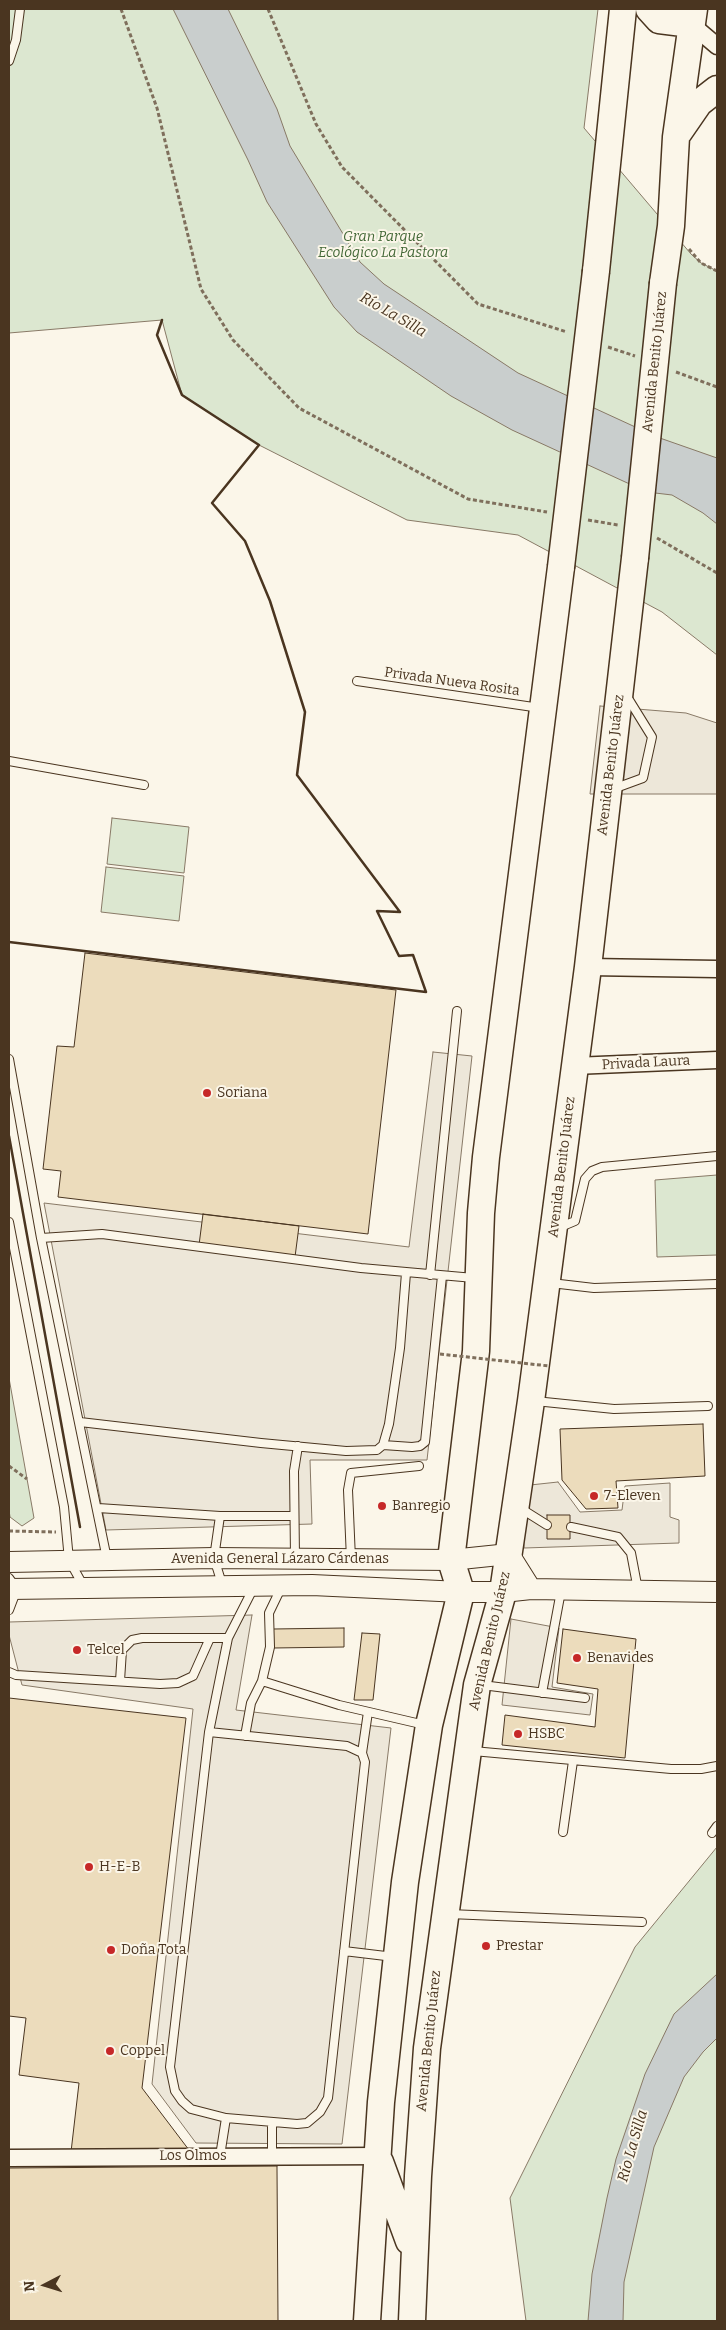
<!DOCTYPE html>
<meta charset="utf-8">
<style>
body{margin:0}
#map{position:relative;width:726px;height:2330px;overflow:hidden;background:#fbf6e9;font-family:Bitter,serif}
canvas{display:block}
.frame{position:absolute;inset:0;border:10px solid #4a3520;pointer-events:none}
.north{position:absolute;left:20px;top:2260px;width:50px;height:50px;-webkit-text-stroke:4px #fbf6e9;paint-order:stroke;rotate:265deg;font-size:14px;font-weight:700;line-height:20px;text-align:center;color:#4a3520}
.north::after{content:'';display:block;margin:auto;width:18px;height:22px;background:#4a3520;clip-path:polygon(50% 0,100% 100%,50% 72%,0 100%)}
</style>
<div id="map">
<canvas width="726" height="2330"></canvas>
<div class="frame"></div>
<div class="north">N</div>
</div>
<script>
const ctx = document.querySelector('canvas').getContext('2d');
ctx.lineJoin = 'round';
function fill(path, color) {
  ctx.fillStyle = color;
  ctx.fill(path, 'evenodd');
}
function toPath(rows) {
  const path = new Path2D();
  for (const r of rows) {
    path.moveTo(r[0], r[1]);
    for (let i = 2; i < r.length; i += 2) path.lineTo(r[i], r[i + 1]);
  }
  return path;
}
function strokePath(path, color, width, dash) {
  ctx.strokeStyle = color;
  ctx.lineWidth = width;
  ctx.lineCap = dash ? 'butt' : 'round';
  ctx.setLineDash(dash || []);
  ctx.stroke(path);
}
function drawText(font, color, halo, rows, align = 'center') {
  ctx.font = font + ' Bitter,serif';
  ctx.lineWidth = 4;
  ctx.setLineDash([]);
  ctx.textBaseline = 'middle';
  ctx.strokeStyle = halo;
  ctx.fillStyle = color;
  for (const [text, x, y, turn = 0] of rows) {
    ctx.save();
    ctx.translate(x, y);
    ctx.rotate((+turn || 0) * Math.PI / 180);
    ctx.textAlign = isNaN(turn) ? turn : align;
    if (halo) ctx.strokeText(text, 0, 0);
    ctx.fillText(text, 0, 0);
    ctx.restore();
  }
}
const green = toPath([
 [9,9,598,9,584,128,691,254,701,263,717,271,717,655,662,612,518,535,407,520,259,445,182,395,162,320,9,333,9,9],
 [112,818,189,827,184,873,107,864,112,818],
 [106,867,184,876,179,921,101,912,106,867],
 [717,1175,717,1255,657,1257,655,1180,717,1175],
 [9,1378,34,1518,22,1526,10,1517,9,1510,9,1378],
 [717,1847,717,2321,526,2321,510,2198,635,1947,717,1847]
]);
fill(green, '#dce7d0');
strokePath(green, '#887966', 1);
const parking = toPath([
 [600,706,686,713,717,723,717,794,590,794,600,706],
 [433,1052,472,1056,427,1460,310,1460,312,1524,106,1530,44,1203,409,1247,433,1052],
 [558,1482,580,1512,622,1510,625,1486,670,1483,670,1517,679,1520,679,1543,524,1548,521,1486,558,1482],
 [252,1615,236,1710,391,1728,342,2144,196,2143,152,2084,193,1709,22,1685,9,1635,9,1622,252,1615],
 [511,1619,559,1628,552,1687,593,1694,590,1715,502,1705,511,1619]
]);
fill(parking, '#ede7d9');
strokePath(parking, '#887966', 1);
const water = toPath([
 [173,9,228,9,277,109,290,146,360,262,384,284,518,373,657,437,717,458,717,524,703,513,672,495,647,492,512,430,451,396,357,332,334,307,267,202,248,160,173,9],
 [717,1974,717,2038,703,2052,684,2077,654,2147,624,2282,623,2321,588,2321,592,2274,607,2198,616,2159,645,2074,674,2014,717,1974]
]);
fill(water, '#c9cecd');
strokePath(water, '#887966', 1);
const building = toPath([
 [85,953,396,990,368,1234,58,1197,61,1171,43,1169,57,1046,74,1047,85,953],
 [203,1214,299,1226,295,1257,199,1245,203,1214],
 [703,1424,705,1476,616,1481,618,1508,586,1509,562,1480,560,1429,703,1424],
 [547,1515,570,1515,570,1539,547,1539,547,1515],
 [344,1628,344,1647,273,1648,273,1629,344,1628],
 [563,1629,636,1639,625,1758,502,1745,505,1715,595,1727,598,1689,557,1683,563,1629],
 [362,1633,380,1634,373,1700,354,1700,362,1633],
 [9,1698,186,1718,142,2088,189,2150,71,2152,79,2083,19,2075,26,2018,9,2016,9,1698],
 [277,2166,278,2321,9,2321,9,2168,277,2166]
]);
fill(building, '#ecdcbc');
strokePath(building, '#4a3520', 1);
const service = toPath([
 [9,61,16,40,20,9],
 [357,681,540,708],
 [9,761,144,785],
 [613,789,643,778,652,737,626,695],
 [9,1059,41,1238,107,1559],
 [9,1222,64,1507,69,1560,84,1587],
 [560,1223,563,1226,575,1221,585,1179,592,1171,602,1167,717,1156],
 [41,1238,102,1234,361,1268,474,1278],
 [430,1275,457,1011],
 [551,1283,594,1288,717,1284],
 [535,1401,614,1409,708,1406],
 [80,1422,261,1443,346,1451,377,1450,383,1445,389,1424,400,1348,406,1273],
 [383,1445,412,1447,420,1446,425,1442,442,1276],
 [98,1508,220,1516,294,1516],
 [520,1508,547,1525],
 [220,1516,214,1558,222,1584],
 [571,1527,618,1537,631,1553,638,1590],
 [295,1558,294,1471,298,1446],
 [351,1559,348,1490,351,1473,419,1466],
 [9,1578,17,1589,9,1610],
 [281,1588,269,1613,270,1647,262,1681,339,1705,425,1725],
 [9,1672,16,1675,160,1684,178,1683,193,1676,210,1638,228,1638],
 [120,1681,122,1650,132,1640,142,1638,210,1638],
 [482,1685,585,1698],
 [542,1693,561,1591],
 [209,1732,347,1746,362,1753,365,1762,328,2098,320,2112,307,2123,297,2124,226,2118],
 [245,1736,251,1703,262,1681],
 [473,1751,671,1769,701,1769,717,1766],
 [362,1753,368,1712],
 [563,1832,573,1761],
 [712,1833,717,1826],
 [449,1914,642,1922],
 [344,1951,394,1957],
 [220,2156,226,2118,191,2109,182,2101,175,2091,170,2067,209,1732,228,1638,254,1587],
 [272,2156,272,2122]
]);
const minor = toPath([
 [691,24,717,46],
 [588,967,717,969],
 [574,1066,717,1060],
 [9,2158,378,2156]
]);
const tertiary = toPath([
 [9,1562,214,1558,451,1560,509,1554,531,1589],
 [9,1589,312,1585,461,1592,503,1592,531,1589,717,1592]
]);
const primary = toPath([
 [649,9,659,20,691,24],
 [679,132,699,103,717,89],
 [596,271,623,9],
 [663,283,671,226,676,137,694,9],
 [380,2162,409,2241],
 [367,2321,381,2102,405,1882,429,1725,461,1592,451,1560,476,1351,481,1213,486,1157,561,567],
 [412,2321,418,2176,427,2048,477,1685,503,1592,531,1401,588,967,635,558]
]);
strokePath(service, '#4a3520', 10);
strokePath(minor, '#4a3520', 19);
strokePath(tertiary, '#4a3520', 22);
strokePath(primary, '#4a3520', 29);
strokePath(toPath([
 [121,9,157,108,201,289,233,340,299,408,468,499,547,512],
 [268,9,316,124,342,167,478,304,567,332],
 [689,249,701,263,717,271],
 [608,347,635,356],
 [676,372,717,387],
 [588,520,618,525],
 [657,538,717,573],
 [9,1466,27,1479],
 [9,1531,56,1532]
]), '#7f6f5c', 3, [4, 2.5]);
strokePath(service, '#fbf6e9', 8);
strokePath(minor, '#fbf6e9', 16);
strokePath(tertiary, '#fbf6e9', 20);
strokePath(primary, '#fbf6e9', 26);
const primaryBridge = toPath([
 [635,558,663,283],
 [561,567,596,271]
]);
strokePath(primaryBridge, '#4a3520', 29, []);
strokePath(toPath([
 [440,1354,549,1366]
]), '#7f6f5c', 3, [4, 2.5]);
strokePath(primaryBridge, '#fbf6e9', 26);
strokePath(toPath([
 [9,942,426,992,413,955,399,956,377,911,400,912,297,775,305,712,270,601,245,541,212,503,259,445,182,395,157,335,162,320],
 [9,1136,80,1527]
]), '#4a3520', 2.5);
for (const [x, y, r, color] of [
 [207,1093,5,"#c62828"],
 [594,1496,5,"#c62828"],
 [382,1506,5,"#c62828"],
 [77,1650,5,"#c62828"],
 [577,1658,5,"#c62828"],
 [518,1734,5,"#c62828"],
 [89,1867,5,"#c62828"],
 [486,1946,5,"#c62828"],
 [111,1950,5,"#c62828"],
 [110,2051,5,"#c62828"]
]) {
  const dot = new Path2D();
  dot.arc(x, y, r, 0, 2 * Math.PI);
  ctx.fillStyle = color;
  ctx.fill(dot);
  strokePath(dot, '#fbf6e9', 2);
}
drawText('italic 14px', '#436837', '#fbf6e9', [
 ["Gran Parque",383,237],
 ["Ecológico La Pastora",383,253]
]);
drawText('14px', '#4a3520', '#fbf6e9', [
 ["Avenida Benito Juárez",655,362,-84],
 ["Privada Nueva Rosita",452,682,8],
 ["Avenida Benito Juárez",611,765,-83],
 ["Privada Laura",646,1063,-3],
 ["Avenida Benito Juárez",562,1167,-83],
 ["Avenida General Lázaro Cárdenas",280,1559],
 ["Avenida Benito Juárez",490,1641,-77],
 ["Avenida Benito Juárez",429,2041,-84],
 ["Los Olmos",193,2156]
]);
drawText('14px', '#4a3520', '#fbf6e9', [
 ["Soriana",217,1093],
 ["7-Eleven",604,1496],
 ["Banregio",392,1506],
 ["Telcel",87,1650],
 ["Benavides",587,1658],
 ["HSBC",528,1734],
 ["H-E-B",99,1867],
 ["Prestar",496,1946],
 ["Doña Tota",121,1950],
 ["Coppel",120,2051]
], 'left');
drawText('italic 15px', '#4a3520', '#fbf6e9', [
 ["Río La Silla",393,315,30],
 ["Río La Silla",633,2146,-74]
]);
</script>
